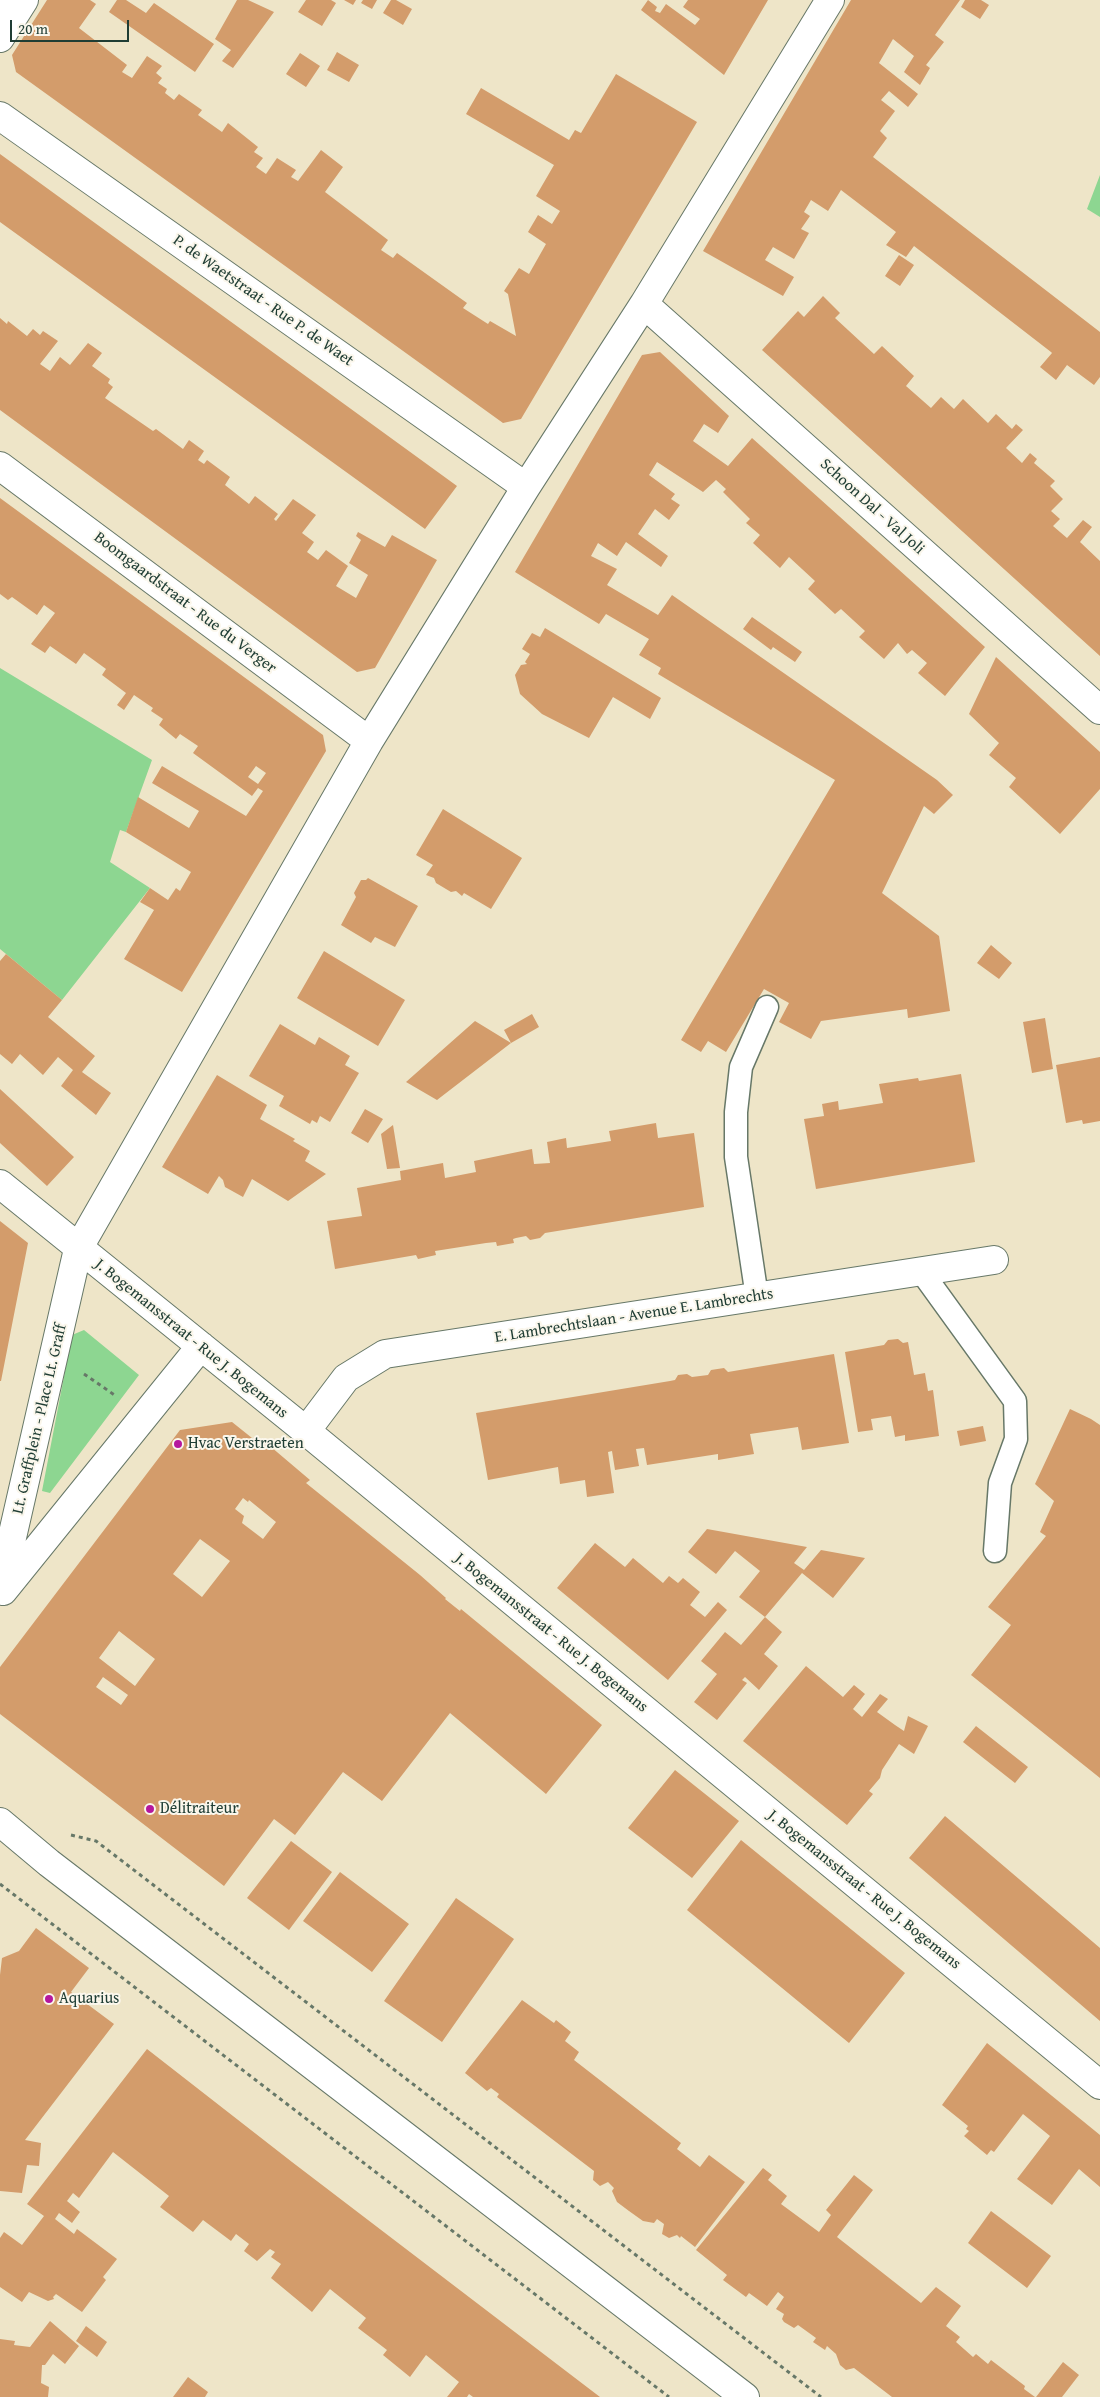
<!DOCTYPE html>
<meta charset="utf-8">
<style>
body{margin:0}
#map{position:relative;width:1100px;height:2397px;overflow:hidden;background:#eee5c8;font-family:"Gentium Book Plus",serif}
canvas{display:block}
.scale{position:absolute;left:10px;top:20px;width:119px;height:22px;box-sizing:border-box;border:2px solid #1f3d34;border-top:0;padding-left:6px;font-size:15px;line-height:18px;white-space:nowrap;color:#1f3d34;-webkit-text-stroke:4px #fbf7ec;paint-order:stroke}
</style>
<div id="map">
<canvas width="1100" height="2397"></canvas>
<div class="scale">20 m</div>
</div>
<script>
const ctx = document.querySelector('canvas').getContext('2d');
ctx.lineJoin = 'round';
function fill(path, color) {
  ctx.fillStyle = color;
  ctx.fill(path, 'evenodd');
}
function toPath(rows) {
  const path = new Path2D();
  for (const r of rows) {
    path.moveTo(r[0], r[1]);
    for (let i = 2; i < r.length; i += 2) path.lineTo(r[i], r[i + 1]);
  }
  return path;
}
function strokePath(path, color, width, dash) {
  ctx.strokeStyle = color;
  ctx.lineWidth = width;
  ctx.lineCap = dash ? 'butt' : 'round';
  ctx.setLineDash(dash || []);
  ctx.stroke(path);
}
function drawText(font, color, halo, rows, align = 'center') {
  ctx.font = font + ' "Gentium Book Plus",serif';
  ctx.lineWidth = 4;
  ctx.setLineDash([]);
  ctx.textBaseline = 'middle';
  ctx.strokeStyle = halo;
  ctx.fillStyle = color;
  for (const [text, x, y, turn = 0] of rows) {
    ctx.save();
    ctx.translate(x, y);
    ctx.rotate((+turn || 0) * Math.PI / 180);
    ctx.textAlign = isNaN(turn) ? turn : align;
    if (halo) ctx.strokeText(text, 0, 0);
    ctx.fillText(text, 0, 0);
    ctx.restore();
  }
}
fill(toPath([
 [1100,175,1100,217,1087,209],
 [0,668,152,760,126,832,120,830,110,862,150,888,62,1000,0,949],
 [84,1330,139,1375,50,1493,42,1491,72,1335]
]), '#8dd691');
fill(toPath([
 [47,0,90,0,96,4,79,28,127,65,122,72,132,78,147,56,162,66,156,73,162,78,158,83,167,89,165,93,174,100,179,94,202,110,198,115,222,132,228,123,258,147,254,152,263,158,256,167,266,174,277,158,296,170,291,177,298,181,321,150,343,167,325,192,388,240,381,250,393,258,397,253,467,303,463,308,488,324,490,321,516,336,508,294,504,291,519,268,529,274,546,244,528,232,538,215,552,224,560,211,536,196,554,165,466,114,481,88,569,140,575,130,581,133,616,74,697,122,521,419,503,423,16,72,12,55],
 [117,0,126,0,146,13,154,3,214,44,195,72,109,12],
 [237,0,248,0,274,12,233,68,222,61,231,50,215,39],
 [306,0,331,0,336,3,322,26,298,12],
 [344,0,356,0,353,5],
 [363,0,377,0,372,9,361,3],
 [391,0,396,0,412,9,403,25,383,13],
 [648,0,657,7,655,11,660,13,666,4,695,25,700,19,683,7,688,0,768,0,724,75,641,10],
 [851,0,960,0,935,35,944,42,926,65,930,68,920,85,904,72,914,56,893,39,879,63,918,94,908,107,889,91,881,100,895,111,880,131,887,138,873,157,1100,332,1100,377,1094,385,1067,365,1056,380,1040,367,1052,353,1051,352,914,246,906,257,886,245,896,232,841,190,828,211,811,200,804,212,810,216,801,229,809,233,794,259,773,247,765,260,794,277,783,296,703,251],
 [965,0,981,0,989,5,980,19,961,7],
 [337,52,359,65,349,82,327,70],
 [300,53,320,66,306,87,286,74],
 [0,154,457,486,425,529,0,222],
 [899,255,914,265,900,286,885,276],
 [823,296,840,313,835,318,874,354,882,346,914,376,906,386,931,408,941,397,954,409,963,399,988,423,996,414,1012,429,1016,424,1023,430,1006,448,1022,463,1030,453,1037,459,1034,463,1055,481,1050,486,1063,499,1051,511,1060,519,1053,526,1067,538,1083,520,1092,527,1080,542,1100,561,1100,656,762,350,798,311,804,317],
 [0,318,7,324,8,321,27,336,33,329,40,335,43,331,58,341,40,364,50,371,60,357,70,365,88,343,102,353,92,366,110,379,108,383,113,387,105,398,153,431,156,429,183,449,189,440,204,451,198,460,204,464,207,460,230,477,225,485,249,504,255,496,278,514,274,519,276,521,293,499,316,515,302,533,314,542,307,552,318,560,326,550,348,566,336,586,356,598,368,575,349,563,361,540,356,536,358,532,385,547,392,535,437,560,375,668,357,672,0,410],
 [660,352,729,416,718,433,704,424,693,441,728,466,752,438,985,647,945,696,918,673,927,663,912,650,907,654,898,643,884,659,859,637,865,631,841,609,835,614,808,589,815,581,789,557,780,568,753,543,760,535,746,523,750,519,723,492,726,489,716,480,703,492,657,462,649,475,675,494,671,499,680,505,669,520,655,509,638,534,668,556,661,567,626,542,617,556,598,543,591,556,617,569,607,585,658,615,672,595,937,780,953,795,934,814,924,806,882,893,939,936,950,1011,908,1018,907,1009,821,1021,811,1039,779,1022,789,1003,764,989,726,1052,708,1041,701,1052,681,1040,835,780,658,674,661,668,639,655,649,639,606,614,599,624,515,572,642,355],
 [0,498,323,735,326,751,182,992,124,959,154,910,140,902,150,888,168,900,176,888,180,891,191,872,126,832,138,797,189,828,199,811,152,783,162,766,246,816,263,791,258,788,252,796,193,753,198,746,180,734,176,739,159,725,163,719,151,711,153,708,134,695,124,710,117,705,126,693,102,675,106,669,84,653,76,664,50,646,45,653,31,644,55,613,44,605,37,615,12,597,8,600,0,594],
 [256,766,266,773,258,784,248,777],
 [752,617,802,652,795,662,773,647,771,650,743,629],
 [545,628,661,698,650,719,613,697,589,738,542,714,520,694,515,675,521,665,527,664,525,662,530,654,522,649,532,633,540,637],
 [996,657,1100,752,1100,789,1060,834,1009,787,1016,778,989,755,999,743,969,714],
 [443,809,522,858,491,909,464,893,462,896,456,891,451,892,436,883,434,878,426,875,433,865,416,855],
 [368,878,418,906,395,947,375,937,371,943,341,925,356,897,354,893,361,880,366,880],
 [991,945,1012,963,999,979,977,963],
 [324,951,405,1000,378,1046,297,998],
 [6,954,62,1000,48,1017,95,1056,82,1072,111,1093,96,1115,61,1086,73,1070,58,1057,43,1075,20,1054,12,1064,0,1054,0,961],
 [532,1014,539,1027,511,1043,504,1030],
 [1045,1018,1053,1069,1032,1073,1023,1022],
 [475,1021,511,1043,437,1100,406,1082],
 [280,1024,315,1045,319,1037,350,1056,345,1065,359,1073,330,1122,320,1116,317,1123,312,1120,310,1124,279,1106,284,1096,249,1076],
 [1100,1057,1100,1121,1083,1124,1082,1120,1066,1123,1056,1065],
 [961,1074,975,1162,816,1189,804,1119,824,1116,822,1104,838,1101,839,1110,883,1103,879,1084,918,1078,919,1081],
 [217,1075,267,1105,260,1119,295,1139,293,1141,310,1151,305,1161,326,1174,288,1201,252,1179,243,1197,225,1187,223,1180,219,1176,208,1194,162,1167],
 [0,1089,74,1157,47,1186,0,1143],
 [365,1109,383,1119,368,1143,351,1133],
 [656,1123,658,1138,694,1133,704,1207,545,1233,540,1238,530,1240,526,1236,516,1238,513,1239,514,1243,497,1246,496,1242,486,1243,435,1251,436,1255,418,1259,416,1255,335,1269,327,1221,362,1216,357,1188,401,1180,400,1171,443,1163,445,1178,476,1172,474,1161,532,1149,534,1164,550,1163,547,1142,566,1138,567,1148,611,1141,609,1131],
 [393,1125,400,1168,387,1169,381,1134],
 [0,1221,28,1243,1,1381,0,1381],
 [898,1339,903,1343,908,1342,914,1375,925,1373,928,1391,933,1390,939,1436,905,1441,905,1435,895,1437,891,1416,871,1419,873,1430,858,1432,845,1352,884,1345,888,1340],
 [834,1354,849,1443,802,1450,798,1427,750,1434,754,1454,718,1460,718,1454,647,1465,644,1448,636,1449,639,1466,615,1470,612,1451,608,1452,614,1493,587,1497,585,1480,560,1484,558,1467,488,1480,476,1413,670,1381,675,1380,678,1375,687,1374,692,1377,708,1375,711,1370,724,1368,728,1372],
 [1070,1409,1091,1419,1100,1425,1100,1778,971,1675,1011,1625,988,1607,1046,1536,1040,1532,1054,1501,1035,1484],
 [232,1422,262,1446,264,1441,310,1480,306,1483,420,1575,446,1598,445,1599,460,1611,461,1609,602,1725,546,1794,450,1713,382,1801,343,1772,295,1835,274,1819,224,1886,0,1714,0,1667,180,1430],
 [243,1498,248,1502,249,1500,276,1522,263,1539,242,1523,244,1516,235,1509],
 [200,1539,230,1561,202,1597,173,1574],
 [119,1631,155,1659,135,1686,99,1658],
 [103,1677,128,1695,121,1705,96,1687],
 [983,1426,986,1441,960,1446,957,1431],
 [707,1529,807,1547,794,1563,804,1570,821,1550,865,1558,833,1598,802,1573,765,1617,739,1597,760,1571,735,1551,716,1574,688,1552],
 [595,1543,625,1567,633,1558,663,1583,669,1576,678,1583,683,1578,700,1592,690,1605,705,1617,718,1602,727,1610,668,1680,557,1588],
 [765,1617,782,1632,764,1654,778,1666,759,1690,745,1677,742,1680,747,1683,717,1720,694,1702,717,1674,701,1661,725,1632,741,1645],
 [806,1666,843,1697,854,1685,865,1694,853,1709,862,1717,880,1694,888,1699,877,1712,895,1725,904,1731,908,1716,928,1726,914,1754,899,1744,882,1770,880,1778,869,1791,873,1794,847,1825,743,1741],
 [976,1726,1028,1767,1015,1783,963,1742],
 [675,1770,739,1821,692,1878,628,1828],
 [945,1816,1100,1948,1100,2021,909,1858],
 [741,1840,905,1973,849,2043,687,1910],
 [291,1841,332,1872,289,1930,247,1898],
 [340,1872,409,1924,372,1972,303,1921],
 [456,1898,514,1939,442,2042,384,2001],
 [36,1928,89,1968,71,1992,114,2024,25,2140,41,2143,39,2166,27,2165,22,2193,0,2191,0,1975,2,1958,19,1951],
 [522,2000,554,2023,556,2020,571,2032,565,2041,579,2052,574,2060,681,2143,677,2149,700,2167,709,2155,745,2182,695,2247,681,2236,680,2238,677,2235,669,2238,662,2234,664,2224,657,2219,654,2223,643,2221,629,2211,617,2202,612,2191,614,2188,608,2182,600,2186,593,2180,594,2171,497,2097,499,2094,491,2088,487,2091,465,2073],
 [987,2043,1100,2135,1100,2187,1079,2169,1052,2205,1017,2179,1050,2136,1023,2114,994,2152,991,2150,987,2155,964,2136,969,2131,966,2129,968,2126,942,2105],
 [147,2049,292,2162,600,2397,473,2397,469,2394,467,2397,447,2397,459,2382,426,2355,410,2377,383,2355,387,2350,358,2328,366,2318,330,2289,312,2312,271,2278,281,2264,271,2257,275,2252,270,2249,257,2261,244,2251,249,2244,236,2234,231,2241,203,2220,193,2232,160,2207,169,2196,113,2152,79,2198,73,2193,67,2201,80,2212,72,2223,59,2213,55,2219,74,2234,77,2229,117,2259,103,2277,106,2280,82,2312,56,2294,53,2297,54,2299,48,2301,29,2292,22,2302,0,2287,0,2238,4,2232,22,2245,44,2216,27,2204],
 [763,2168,772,2175,768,2180,787,2196,781,2204,819,2232,831,2215,826,2210,854,2175,873,2190,837,2237,921,2303,936,2287,961,2306,946,2326,960,2337,956,2342,973,2357,976,2354,988,2364,991,2360,1025,2386,1024,2389,1035,2397,892,2397,854,2368,846,2370,840,2365,836,2354,827,2346,825,2350,813,2342,816,2338,798,2325,794,2328,784,2322,782,2319,784,2314,776,2309,784,2297,778,2292,767,2306,749,2293,746,2297,723,2280,727,2275,696,2250],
 [991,2211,1051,2256,1027,2288,968,2243],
 [50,2321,79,2346,65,2364,53,2354,45,2365,42,2365,41,2383,49,2387,48,2397,0,2397,0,2339,15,2341,14,2345,30,2347],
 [86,2326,107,2342,97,2357,76,2341],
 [1063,2362,1079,2375,1062,2397,1036,2397],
 [188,2377,208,2392,205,2397,173,2397]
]), '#d39c6b');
const service = toPath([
 [0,0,17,12],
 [921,1271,1015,1401,1016,1439,1000,1483,995,1551],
 [757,1297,736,1157,736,1112,741,1067,767,1007]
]);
const minor = toPath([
 [0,38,24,0],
 [0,116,526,487],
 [644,304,1100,710],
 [0,466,369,741],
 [0,1184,306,1431,1100,2085],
 [306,1431,346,1378,385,1354,994,1260],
 [0,1590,78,1249,369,741,526,487,644,304,830,0],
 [3,1591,201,1346]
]);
const tertiary = toPath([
 [0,1822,49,1863,745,2397]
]);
strokePath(service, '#677868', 25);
strokePath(minor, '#677868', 30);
strokePath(tertiary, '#677868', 30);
strokePath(toPath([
 [84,1374,116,1396],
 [71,1835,96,1841,821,2397],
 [0,1884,669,2397]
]), '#677868', 3, [4, 4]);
strokePath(service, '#fff', 22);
strokePath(minor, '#fff', 28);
strokePath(tertiary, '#fff', 28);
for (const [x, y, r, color] of [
 [178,1444,5,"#b5179e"],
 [150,1809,5,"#b5179e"],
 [49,1999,5,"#b5179e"]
]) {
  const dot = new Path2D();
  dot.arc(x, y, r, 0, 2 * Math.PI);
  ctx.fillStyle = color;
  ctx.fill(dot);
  strokePath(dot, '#fbf7ec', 2);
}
drawText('16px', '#1f3d34', '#fbf7ec', [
 ["P. de Waetstraat - Rue P. de Waet",263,301,35],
 ["Schoon Dal - Val Joli",872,507,42],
 ["Boomgaardstraat - Rue du Verger",185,603,37],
 ["E. Lambrechtslaan - Avenue E. Lambrechts",634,1316,-9],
 ["J. Bogemansstraat - Rue J. Bogemans",191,1339,39],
 ["Lt. Graffplein - Place Lt. Graff",40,1419,-77],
 ["J. Bogemansstraat - Rue J. Bogemans",551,1633,39],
 ["J. Bogemansstraat - Rue J. Bogemans",864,1890,39]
]);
drawText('16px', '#1f3d34', '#fbf7ec', [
 ["Hvac Verstraeten",188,1444],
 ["Délitraiteur",160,1809],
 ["Aquarius",59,1999]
], 'left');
</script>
